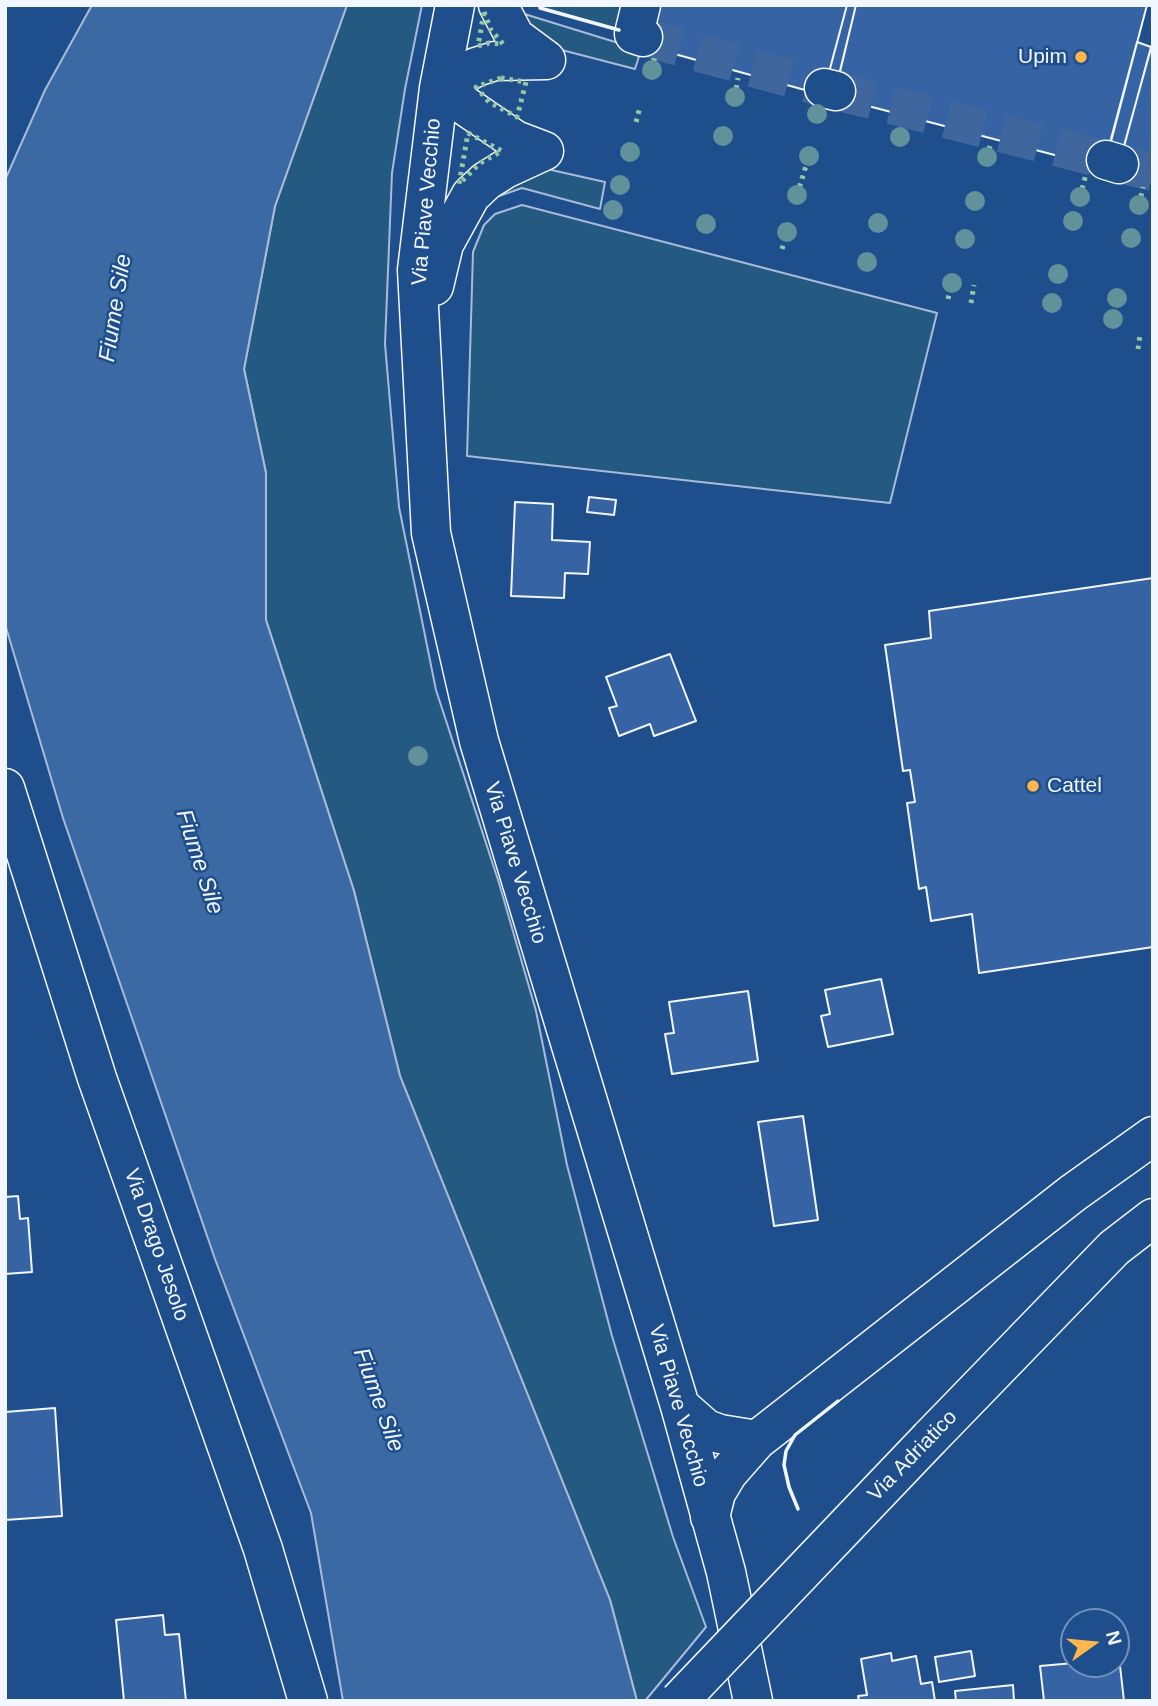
<!DOCTYPE html>
<style>
body{margin:0}
#map{position:relative;width:1158px;height:1706px;overflow:hidden;background:#1f4e8c;font-family:Helvetica,sans-serif}
canvas{display:block}
.frame{position:absolute;inset:0;border:7px solid #f2f6ff;pointer-events:none}
.north{position:absolute;left:1060px;top:1608px;width:70px;height:70px;box-sizing:border-box;background:#1f4e8c;border:2px solid #7391ba;border-radius:50%;rotate:75deg;font-size:19px;font-weight:700;line-height:28px;text-align:center;color:#f2f6ff}
.north::after{content:'';display:block;margin:auto;width:24px;height:32px;background:#ffb74d;clip-path:polygon(50% 0,100% 100%,50% 72%,0 100%)}
</style>
<div id="map">
<canvas width="1158" height="1706"></canvas>
<div class="frame"></div>
<div class="north">N</div>
</div>
<script>
const ctx = document.querySelector('canvas').getContext('2d');
ctx.lineJoin = 'round';
function fill(path, color) {
  ctx.fillStyle = color;
  ctx.fill(path, 'evenodd');
}
function toPath(rows) {
  const path = new Path2D();
  for (const r of rows) {
    path.moveTo(r[0], r[1]);
    for (let i = 2; i < r.length; i += 2) path.lineTo(r[i], r[i + 1]);
  }
  return path;
}
function strokePath(path, color, width, dash) {
  ctx.strokeStyle = color;
  ctx.lineWidth = width;
  ctx.lineCap = dash ? 'butt' : 'round';
  ctx.setLineDash(dash || []);
  ctx.stroke(path);
}
function drawText(font, color, halo, rows, align = 'center') {
  ctx.font = font + ' Helvetica,sans-serif';
  ctx.lineWidth = 5;
  ctx.setLineDash([]);
  ctx.textBaseline = 'middle';
  ctx.strokeStyle = halo;
  ctx.fillStyle = color;
  for (const [text, x, y, turn = 0] of rows) {
    ctx.save();
    ctx.translate(x, y);
    ctx.rotate((+turn || 0) * Math.PI / 180);
    ctx.textAlign = isNaN(turn) ? turn : align;
    if (halo) ctx.strokeText(text, 0, 0);
    ctx.fillText(text, 0, 0);
    ctx.restore();
  }
}
const green = toPath([
 [347,5,422,5,405,89,392,173,385,344,399,507,436,690,499,883,536,1011,567,1165,612,1336,673,1537,706,1627,645,1701,637,1701,610,1600,400,1076,354,891,266,620,266,473,244,369,275,206,347,5],
 [540,5,635,5,629,33,540,8,540,5],
 [518,12,641,50,635,69,554,48,540,40,518,12],
 [547,169,605,182,600,209,522,188,479,203,547,169],
 [522,205,937,313,890,503,467,456,473,252,484,225,495,214,522,205]
]);
fill(green, '#245a82');
strokePath(green, '#a8bbd7', 2);
const water = toPath([
 [92,5,347,5,275,206,244,369,266,473,266,620,354,891,400,1076,610,1600,637,1701,343,1701,311,1513,215,1259,63,818,5,624,5,180,45,90,92,5]
]);
fill(water, '#3b69a3');
strokePath(water, '#a8bbd7', 2);
const building = toPath([
 [648,5,847,5,823,95,642,45,648,5],
 [847,5,856,5,838,79,828,76,847,5],
 [856,5,1147,5,1104,168,834,97,856,5],
 [1153,41,1153,180,1117,171,1153,41],
 [1137,42,1151,47,1122,154,1108,150,1137,42],
 [589,497,616,500,614,515,587,512,589,497],
 [515,502,553,504,552,540,590,542,588,574,565,573,564,598,511,596,515,502],
 [1153,578,1153,947,979,973,972,914,931,921,926,887,919,889,907,803,915,802,910,770,903,771,885,645,931,638,929,611,1153,578],
 [670,654,696,721,654,736,650,724,619,736,609,708,617,706,606,677,670,654],
 [881,979,893,1034,828,1047,821,1016,830,1014,825,990,881,979],
 [748,991,758,1061,672,1074,665,1034,674,1033,669,1002,748,991],
 [803,1116,818,1220,774,1226,758,1122,803,1116],
 [18,1196,20,1219,28,1218,32,1272,5,1274,5,1197,18,1196],
 [55,1408,62,1516,5,1520,5,1412,55,1408],
 [163,1615,165,1635,179,1634,186,1701,124,1701,116,1620,163,1615],
 [971,1651,975,1676,939,1682,935,1657,971,1651],
 [891,1653,892,1661,916,1656,921,1684,932,1682,935,1701,859,1701,858,1696,867,1695,861,1659,891,1653],
 [1119,1657,1124,1701,1044,1701,1040,1666,1074,1663,1116,1664,1116,1658,1119,1657],
 [1013,1685,1014,1701,956,1701,955,1691,1013,1685]
]);
fill(building, '#3563a3');
strokePath(building, '#f2f6ff', 2);
strokePath(toPath([
 [643,37,824,88],
 [836,91,1106,160],
 [1119,164,1153,172]
]), '#3f679d', 38, [38, 19]);
const minor = toPath([
 [455,5,439,88,417,270,431,533,479,741,680,1406,726,1572,753,1701],
 [498,5,515,37,546,60],
 [641,5,634,34,643,37],
 [824,88,836,91],
 [544,151,515,140,439,88,476,67,495,61,546,60],
 [1106,160,1119,164],
 [434,286,444,244,471,195,486,181,505,169,544,151],
 [5,788,97,1078,263,1549,308,1701],
 [680,1406,706,1429,720,1434,757,1440],
 [710,1517,716,1493,728,1473,757,1440,1073,1193,1153,1136]
]);
const major = toPath([
 [930,1438,1114,1248,1153,1218]
]);
strokePath(minor, '#f2f6ff', 41);
strokePath(major, '#f2f6ff', 41);
strokePath(minor, '#1f4e8c', 38);
strokePath(major, '#1f4e8c', 38);
const majorBridge = toPath([
 [679,1701,930,1438]
]);
strokePath(majorBridge, '#f2f6ff', 41, []);
strokePath(majorBridge, '#1f4e8c', 38);
strokePath(toPath([
 [484,12,491,30,503,44,489,43,478,46,484,12],
 [652,70,655,55],
 [501,78,526,82,517,117,489,102,476,87,501,78],
 [735,97,738,78],
 [817,114,819,107],
 [636,122,640,107],
 [468,133,502,151,480,163,459,184,468,133],
 [987,157,990,146],
 [797,195,809,156],
 [1080,197,1086,174],
 [1139,205,1143,187],
 [782,249,787,232],
 [948,299,952,283],
 [971,303,974,285],
 [1138,349,1140,335]
]), '#97c8a6', 5, [3.5, 5]);
strokePath(toPath([
 [540,5,540,8,619,30],
 [798,1509,789,1487,784,1465,786,1451,795,1435,838,1401]
]), '#f2f6ff', 3.5);
ctx.fillStyle = '#61919a';
for (const [x, y] of [
 [652,70],
 [735,97],
 [817,114],
 [723,136],
 [900,137],
 [630,152],
 [809,156],
 [987,157],
 [620,185],
 [797,195],
 [1080,197],
 [975,201],
 [1139,205],
 [613,210],
 [1073,221],
 [878,223],
 [706,224],
 [787,232],
 [1131,238],
 [965,239],
 [867,262],
 [1058,274],
 [952,283],
 [1117,298],
 [1052,303],
 [1113,319],
 [418,756]
]) {
  ctx.beginPath();
  ctx.arc(x, y, 10, 0, 2 * Math.PI);
  ctx.fill();
}
for (const [x, y, r, color] of [
 [1081,57,7,"#ffb74d"],
 [1033,786,7,"#ffb74d"]
]) {
  const dot = new Path2D();
  dot.arc(x, y, r, 0, 2 * Math.PI);
  ctx.fillStyle = color;
  ctx.fill(dot);
  strokePath(dot, '#1f4e8c', 2.5);
}
drawText('21px', '#f2f6ff', '#1f4e8c', [
 ["Upim",1067,57],
 ["Cattel",1047,786,"left"]
], 'right');
drawText('21px', '#f2f6ff', '#1f4e8c', [
 ["Via Piave Vecchio",427,202,-85],
 ["Via Piave Vecchio",515,863,73],
 ["Via Drago Jesolo",156,1245,71],
 ["Via Piave Vecchio",678,1406,74],
 ["Via Adriatico",913,1456,-46]
]);
drawText('italic 23px', '#f2f6ff', '#1f4e8c', [
 ["Fiume Sile",116,308,-81],
 ["Fiume Sile",199,862,72],
 ["Fiume Sile",378,1400,70]
]);
</script>
